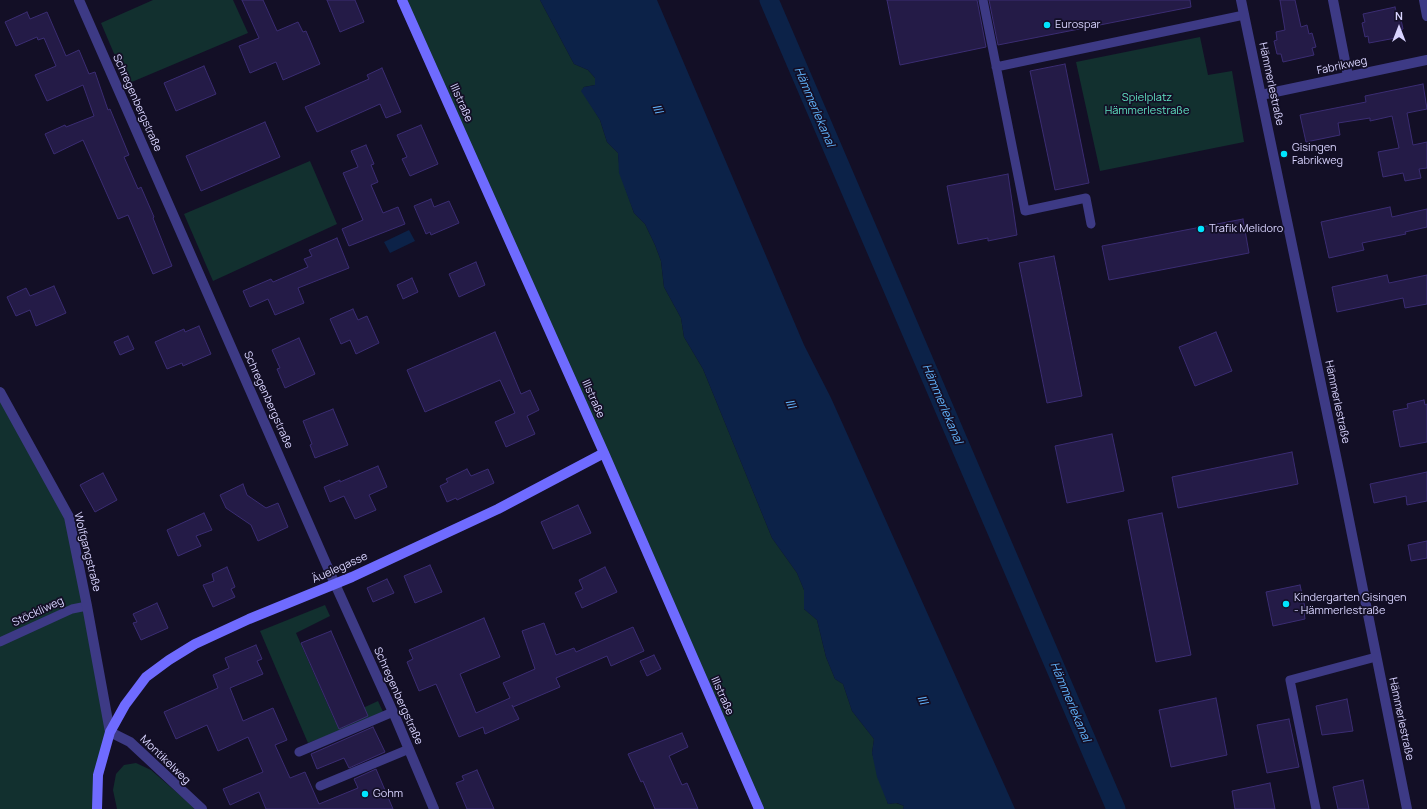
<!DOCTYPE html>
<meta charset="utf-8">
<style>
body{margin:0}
#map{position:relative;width:1427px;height:809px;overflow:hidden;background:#130f26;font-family:Manrope,sans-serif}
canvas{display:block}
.north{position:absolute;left:1379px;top:8px;width:40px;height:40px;-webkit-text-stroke:3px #130f26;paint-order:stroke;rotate:0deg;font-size:11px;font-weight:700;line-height:16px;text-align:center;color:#d9d4ff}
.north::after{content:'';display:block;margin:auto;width:14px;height:18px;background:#d9d4ff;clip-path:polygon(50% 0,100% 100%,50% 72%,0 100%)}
</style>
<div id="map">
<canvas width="1427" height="809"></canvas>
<div class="north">N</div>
</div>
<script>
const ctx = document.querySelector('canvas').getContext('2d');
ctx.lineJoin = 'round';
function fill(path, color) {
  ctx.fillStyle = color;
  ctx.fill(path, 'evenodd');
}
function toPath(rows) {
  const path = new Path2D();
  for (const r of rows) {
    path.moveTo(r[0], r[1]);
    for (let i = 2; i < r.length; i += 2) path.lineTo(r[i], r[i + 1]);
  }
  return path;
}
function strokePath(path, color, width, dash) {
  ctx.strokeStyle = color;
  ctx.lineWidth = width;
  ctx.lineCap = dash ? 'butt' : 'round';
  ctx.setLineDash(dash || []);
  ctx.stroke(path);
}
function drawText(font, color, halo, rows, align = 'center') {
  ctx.font = font + ' Manrope,sans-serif';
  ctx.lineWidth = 3.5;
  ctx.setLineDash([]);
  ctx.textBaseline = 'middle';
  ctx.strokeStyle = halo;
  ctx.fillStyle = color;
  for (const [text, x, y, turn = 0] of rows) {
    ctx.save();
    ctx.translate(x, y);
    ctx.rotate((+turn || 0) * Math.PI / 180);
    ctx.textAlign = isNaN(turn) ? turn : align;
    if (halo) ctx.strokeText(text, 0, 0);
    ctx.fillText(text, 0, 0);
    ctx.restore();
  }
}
fill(toPath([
 [153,0,233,0,248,33,127,84,101,23],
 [402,0,540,0,574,64,588,70,595,78,595,85,584,87,582,91,600,120,607,142,618,153,620,173,634,213,645,224,655,245,661,261,664,287,681,318,684,337,703,369,772,538,797,573,804,590,804,609,817,620,826,657,835,679,843,684,852,711,874,739,872,753,888,804,896,803,904,806,903,809,759,809],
 [1200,37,1208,75,1232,71,1244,142,1100,171,1076,62],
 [310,161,337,224,213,281,184,214],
 [0,392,69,517,110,732,97,809,0,809],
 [325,605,330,616,296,633,335,721,378,701,384,714,308,743,260,631],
 [136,763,151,770,196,809,117,809,113,790,116,774,124,765]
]), '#12302f');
fill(toPath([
 [540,0,657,0,804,345,831,398,1015,809,903,809,904,806,897,803,888,804,877,777,872,753,874,739,852,711,843,684,835,679,826,657,817,620,804,609,804,590,797,573,772,538,703,369,684,337,681,318,664,287,661,261,655,245,645,224,634,213,619,173,618,153,607,142,600,120,581,91,584,87,595,85,595,78,588,70,574,64],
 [409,230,415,241,390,253,384,242]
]), '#0c2248');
strokePath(toPath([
 [769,0,1116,809]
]), '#0c2248', 19);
const building = toPath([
 [242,0,263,0,277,31,298,22,303,32,306,31,320,64,283,80,276,62,250,73,239,46,259,38,242,0],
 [327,0,355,0,364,22,340,32,327,0],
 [887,0,977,0,986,47,900,65,887,0],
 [989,0,1190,0,1191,7,998,45,989,0],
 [1280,0,1295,0,1301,27,1307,25,1309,34,1312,33,1316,47,1312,48,1314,55,1283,62,1281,54,1277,54,1274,41,1277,40,1276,32,1285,30,1280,0],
 [1395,7,1397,15,1400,15,1403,29,1400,30,1401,37,1369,43,1368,36,1365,37,1362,23,1365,22,1363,14,1395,7],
 [27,12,30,19,47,12,66,56,79,50,89,74,95,72,108,110,110,109,129,155,124,157,138,189,141,187,154,217,153,218,172,266,153,274,128,215,118,219,83,140,54,154,45,134,65,125,66,127,94,116,83,85,47,101,35,75,56,66,44,38,38,40,37,37,16,46,5,22,27,12],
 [1065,64,1089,183,1055,190,1030,71,1065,64],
 [204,66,216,94,176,111,164,83,204,66],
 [382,68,401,112,386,118,380,104,317,132,305,107,369,79,367,75,382,68],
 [1423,84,1427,109,1407,113,1413,145,1427,142,1427,168,1419,169,1421,178,1405,181,1403,173,1383,177,1378,152,1399,148,1392,116,1370,121,1370,118,1338,123,1340,135,1306,142,1300,115,1366,102,1365,96,1423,84],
 [265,122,280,157,201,191,186,156,265,122],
 [421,125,438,164,410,176,402,159,407,157,397,135,421,125],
 [366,145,374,164,371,165,378,182,371,185,383,213,398,207,405,224,349,246,342,229,363,220,343,173,358,167,351,151,366,145],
 [1008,174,1017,235,988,241,988,238,958,244,947,186,1008,174],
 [431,199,434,207,449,201,459,223,431,235,430,232,426,234,414,206,431,199],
 [1390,207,1392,217,1427,209,1427,227,1405,232,1406,234,1362,243,1364,250,1329,258,1321,222,1390,207],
 [1243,219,1249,253,1109,280,1102,246,1243,219],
 [337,238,349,268,298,288,304,303,275,315,268,299,250,307,243,291,271,279,273,282,308,267,304,259,312,256,309,250,337,238],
 [1054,256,1082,396,1047,403,1019,263,1054,256],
 [476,262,485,285,459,297,449,274,476,262],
 [1387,275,1389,283,1427,275,1427,304,1405,308,1403,298,1337,312,1332,287,1387,275],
 [412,278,418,292,403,299,397,285,412,278],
 [54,286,66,313,36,326,30,310,16,316,7,297,26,288,30,296,54,286],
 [353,309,358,320,367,316,379,343,356,354,350,340,341,344,330,319,353,309],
 [199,326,211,354,183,366,182,363,167,369,155,342,184,329,185,332,199,326],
 [495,332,521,394,530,390,539,410,527,416,535,434,506,447,495,422,515,413,500,380,425,412,407,370,495,332],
 [1216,332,1232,371,1195,386,1179,347,1216,332],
 [128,336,134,349,120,355,114,342,128,336],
 [299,338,315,374,285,388,277,369,280,368,272,350,299,338],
 [1424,400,1425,405,1427,404,1427,442,1400,447,1393,411,1408,408,1407,404,1424,400],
 [333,409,348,445,315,458,310,445,312,444,303,421,333,409],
 [1112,434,1124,491,1067,503,1055,446,1112,434],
 [1292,452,1298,484,1178,508,1172,477,1292,452],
 [378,466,387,487,369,495,376,510,355,519,344,496,330,502,324,487,340,480,340,482,378,466],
 [467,469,471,476,488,469,494,483,457,500,456,498,447,502,440,486,448,482,446,479,467,469],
 [1427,472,1427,501,1407,505,1406,496,1374,503,1370,484,1427,472],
 [103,473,117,500,95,512,80,485,103,473],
 [243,484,247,495,266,508,278,503,288,527,258,541,251,525,226,508,220,495,243,484],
 [578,505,591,533,553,549,541,522,578,505],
 [204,513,212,530,196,536,201,546,178,556,167,530,204,513],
 [1162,513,1191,655,1156,662,1128,520,1162,513],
 [1427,541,1427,558,1411,561,1408,545,1427,541],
 [430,565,442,592,415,603,404,576,430,565],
 [227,567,235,587,231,589,235,597,213,607,203,585,214,581,212,574,227,567],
 [605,567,617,592,582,608,575,593,583,589,579,580,605,567],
 [387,579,394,593,373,602,367,588,387,579],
 [1300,585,1306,612,1304,612,1305,619,1273,626,1266,592,1300,585],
 [157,603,168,628,141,640,133,623,137,622,133,614,157,603],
 [484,618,500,657,460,674,476,713,510,698,503,683,535,669,522,631,544,623,556,655,574,648,576,652,633,627,644,651,611,666,607,656,556,678,560,687,513,707,512,705,519,719,485,734,483,727,459,737,436,684,419,691,407,662,413,659,409,650,484,618],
 [331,631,368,716,339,729,301,643,331,631],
 [256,645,262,659,257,661,263,674,230,688,243,721,273,708,287,740,275,745,290,778,305,772,319,804,358,788,354,779,376,769,393,809,266,809,259,792,230,805,223,789,263,772,248,737,218,751,207,725,176,739,164,712,218,688,213,675,229,668,225,658,256,645],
 [654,655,661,669,647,676,640,661,654,655],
 [1216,698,1227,755,1171,767,1159,710,1216,698],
 [1347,699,1353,731,1322,735,1316,706,1347,699],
 [1289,719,1299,767,1267,773,1257,725,1289,719],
 [373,727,385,752,349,768,344,758,317,769,311,754,373,727],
 [682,733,688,747,669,756,682,785,687,783,698,809,655,809,643,781,641,782,628,754,682,733],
 [477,770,494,809,467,809,456,783,464,780,462,776,477,770],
 [1363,780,1369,809,1338,809,1333,787,1363,780],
 [1270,783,1275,809,1235,809,1232,791,1270,783]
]);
fill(building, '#241b47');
strokePath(building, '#3b2d73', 1);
strokePath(toPath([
 [983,0,1025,211,1086,198,1091,224],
 [996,67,1244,15],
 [0,642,72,609,87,606],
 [299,752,393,712],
 [320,786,409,749],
 [1316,809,1290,680,1376,657]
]), '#3d3a85', 9);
strokePath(toPath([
 [79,0,335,584,397,721,434,809],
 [1333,0,1348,76],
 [1424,0,1427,16],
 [1261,95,1427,60],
 [0,392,69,517,87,606,110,732,130,742,202,809]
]), '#3d3a85', 10);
strokePath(toPath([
 [1241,0,1341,480,1407,809]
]), '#3d3a85', 10);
strokePath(toPath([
 [402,0,604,453,759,809],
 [97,809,98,775,110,732,125,705,146,677,169,660,195,644,249,619,352,577,498,509,604,453]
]), '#6f6bff', 10);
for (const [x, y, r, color] of [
 [1047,25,4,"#00e5ff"],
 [1284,154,4,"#00e5ff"],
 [1201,229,4,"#00e5ff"],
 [1286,604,4,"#00e5ff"],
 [365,794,4,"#00e5ff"]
]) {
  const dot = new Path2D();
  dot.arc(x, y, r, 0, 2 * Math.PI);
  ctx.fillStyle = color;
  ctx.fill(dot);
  strokePath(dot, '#130f26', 1.5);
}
drawText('11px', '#d9d4ff', '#130f26', [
 ["Eurospar",1055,25],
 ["Gisingen",1292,148],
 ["Fabrikweg",1292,161],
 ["Trafik Melidoro",1209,229],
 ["Kindergarten Gisingen",1294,598],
 ["- Hämmerlestraße",1294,611],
 ["Gohm",373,794]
], 'left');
drawText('11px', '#d9d4ff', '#130f26', [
 ["Fabrikweg",1342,66,-12],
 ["Hämmerlestraße",1271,84,78],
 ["Schregenbergstraße",137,103,66],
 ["Illstraße",461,103,66],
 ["Illstraße",593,399,66],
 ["Schregenbergstraße",268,400,66],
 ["Hämmerlestraße",1337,402,78],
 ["Wolfgangstraße",87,552,76],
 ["Äuelegasse",340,568,-24],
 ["Stöckliweg",38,612,-25],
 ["Schregenbergstraße",398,696,66],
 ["Illstraße",722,696,66],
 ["Hämmerlestraße",1401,719,78],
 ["Montikelweg",165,760,44]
]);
drawText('11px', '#5fe0c0', '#130f26', [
 ["Spielplatz",1147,98],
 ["Hämmerlestraße",1147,111]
]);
drawText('italic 12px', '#62b6ff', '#130f26', [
 ["Hämmerlekanal",814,107,67],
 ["Ill",657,109,66],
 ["Ill",790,404,66],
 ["Hämmerlekanal",942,404,67],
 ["Ill",922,700,66],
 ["Hämmerlekanal",1070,702,67]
]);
</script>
